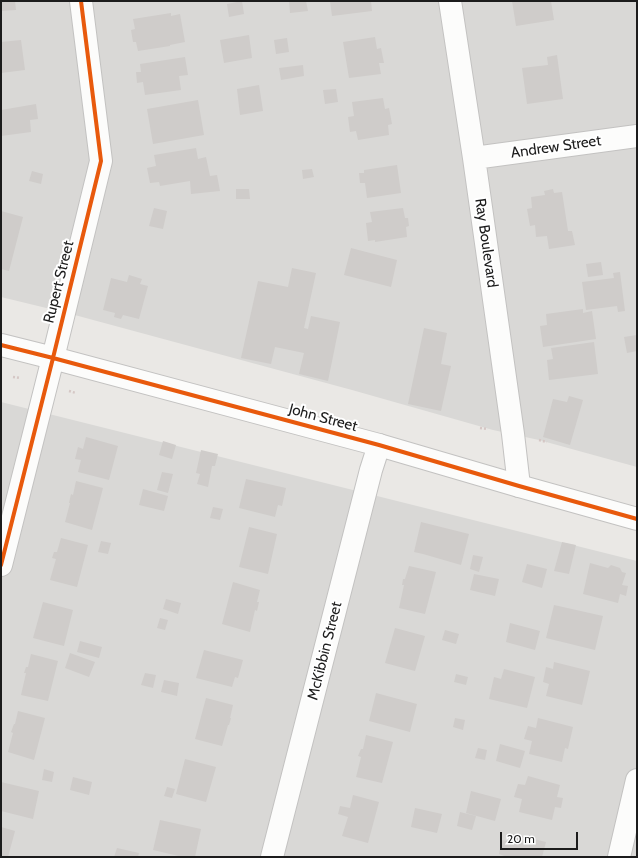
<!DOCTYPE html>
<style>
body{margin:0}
#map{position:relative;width:638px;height:858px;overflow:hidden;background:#eae8e5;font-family:Cabin,sans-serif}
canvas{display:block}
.frame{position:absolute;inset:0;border:2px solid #1c1c1c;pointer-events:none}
.scale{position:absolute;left:500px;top:832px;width:78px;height:18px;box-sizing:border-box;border:2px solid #1c1c1c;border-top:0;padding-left:5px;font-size:12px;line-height:14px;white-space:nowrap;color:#1c1c1c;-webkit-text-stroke:3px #fff;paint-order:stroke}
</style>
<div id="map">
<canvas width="638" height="858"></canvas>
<div class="frame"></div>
<div class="scale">20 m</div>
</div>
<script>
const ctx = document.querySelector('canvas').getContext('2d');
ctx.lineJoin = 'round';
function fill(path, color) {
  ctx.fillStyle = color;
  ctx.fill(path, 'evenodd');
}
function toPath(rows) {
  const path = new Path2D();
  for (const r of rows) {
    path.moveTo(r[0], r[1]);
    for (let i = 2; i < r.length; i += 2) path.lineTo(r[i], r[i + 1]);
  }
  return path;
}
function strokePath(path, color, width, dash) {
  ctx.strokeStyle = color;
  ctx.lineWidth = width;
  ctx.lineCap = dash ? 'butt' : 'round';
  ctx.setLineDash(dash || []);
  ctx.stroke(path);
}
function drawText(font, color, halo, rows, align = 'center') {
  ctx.font = font + ' Cabin,sans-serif';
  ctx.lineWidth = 4;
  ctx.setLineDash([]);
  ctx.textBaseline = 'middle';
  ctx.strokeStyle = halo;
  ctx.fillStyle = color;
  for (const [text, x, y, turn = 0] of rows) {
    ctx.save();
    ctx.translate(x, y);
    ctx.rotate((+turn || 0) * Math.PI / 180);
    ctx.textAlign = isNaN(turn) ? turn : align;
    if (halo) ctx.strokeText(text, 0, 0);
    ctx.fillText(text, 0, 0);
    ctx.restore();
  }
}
fill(toPath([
 [1,1,637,1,637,467,539,440,493,430,352,390,71,314,1,297],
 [1,402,637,561,637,857,1,857]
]), '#d9d8d6');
fill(toPath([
 [1,1,15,1,16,10,1,11],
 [242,1,244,14,229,17,227,4],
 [289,1,306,1,308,11,290,13],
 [330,1,371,1,372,11,332,16],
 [512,1,551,1,554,20,516,26],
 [171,13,171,16,180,14,185,42,170,45,170,46,138,51,136,42,133,42,131,30,135,29,133,19],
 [249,35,252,58,224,63,220,40],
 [375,37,377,49,381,48,384,63,379,63,381,74,349,78,343,42],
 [287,38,289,52,276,54,274,40],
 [21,40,25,70,1,73,1,42],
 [557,55,563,99,527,104,522,68,548,65,547,57],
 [185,57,188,75,179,76,181,90,145,95,143,82,137,83,136,72,141,72,140,64],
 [303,65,304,76,281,80,279,68],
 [259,85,263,111,240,115,237,89],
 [336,89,338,102,325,104,323,90],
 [383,98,385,109,389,108,392,124,388,125,389,135,358,140,356,131,350,132,348,117,354,116,352,102],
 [198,100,204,135,153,144,147,109],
 [36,104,38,119,30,120,31,132,1,136,1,110],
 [196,148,198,159,206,157,210,176,217,175,220,191,191,194,190,181,160,186,159,182,150,183,147,168,156,166,154,155],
 [397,165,401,193,367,198,365,183,360,183,359,173,364,173,364,170],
 [312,169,314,177,303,179,302,170],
 [32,171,43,174,41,184,29,181],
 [236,189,249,189,250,199,236,199],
 [553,189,554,193,562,192,568,231,572,231,575,245,549,249,547,236,536,237,535,225,530,226,527,209,532,208,531,197,545,195,544,191],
 [154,208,167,211,163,229,149,226],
 [403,208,405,218,408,218,409,226,406,227,407,237,375,242,375,240,368,241,366,223,372,222,370,212],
 [1,211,23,217,9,271,1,269],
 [351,248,397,260,391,287,344,275],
 [601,262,603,275,588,277,586,264],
 [292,268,316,273,304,328,308,329,311,316,340,322,328,381,299,374,304,353,275,347,271,364,241,358,258,281,288,287],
 [620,272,625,311,618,312,617,306,586,310,582,282,614,278,613,273],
 [129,275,142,279,140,284,148,286,139,319,123,315,121,319,114,317,115,313,103,310,111,278,127,282],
 [583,309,583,313,592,311,596,339,543,347,540,326,547,325,546,314],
 [424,328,447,333,441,364,451,366,441,411,408,404],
 [637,335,637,351,627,353,624,337],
 [594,342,598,374,549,380,547,360,553,359,551,348],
 [569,396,583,400,570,445,543,437,553,399,567,402],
 [86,437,118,446,109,480,78,472,81,460,75,459,78,447,83,449],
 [163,441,176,445,172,459,159,455],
 [201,450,218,454,215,466,212,466,208,487,197,484,200,474,196,473],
 [162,472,173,474,168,493,157,490],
 [246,479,286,488,282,506,278,505,275,517,239,508],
 [76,481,103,488,92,530,65,522,70,503,69,503,71,494,73,495],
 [143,489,168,496,164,511,139,505],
 [213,507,223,509,220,520,210,518],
 [421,522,469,534,461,565,423,554,414,552],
 [249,527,277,534,268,574,239,567],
 [61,538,88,545,77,587,50,580,56,559,52,558,54,552,57,552],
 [101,541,111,543,108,554,98,552],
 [562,542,576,545,569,574,554,571],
 [473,555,483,557,479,572,470,569],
 [590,563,608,568,611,565,620,568,622,572,626,573,622,585,628,586,626,596,620,594,618,603,583,594],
 [527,564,547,569,542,588,522,582],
 [409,566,436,572,425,614,399,608,404,585,402,585,403,579,405,579],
 [474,574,499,579,495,596,470,590],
 [233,582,260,590,257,602,259,602,257,611,255,610,250,632,222,624],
 [166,599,181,603,178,614,163,609],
 [43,602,73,610,64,646,33,638],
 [554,605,603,616,595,650,546,638],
 [160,618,168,620,165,630,157,628],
 [510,623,540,631,535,650,506,642],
 [395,628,425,636,415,671,385,663],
 [445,630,459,634,456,644,442,640],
 [80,641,102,647,99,658,77,652],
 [204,650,243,660,238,678,235,677,232,687,196,678],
 [70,653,95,662,89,677,65,668],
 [31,654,58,661,48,701,21,695,26,673,24,673,26,667,28,667],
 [554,662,590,671,582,705,546,696,549,684,543,682,546,667,553,669],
 [504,669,535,677,527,708,489,699,494,677,501,679],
 [145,673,156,675,153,688,141,685],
 [456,674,468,677,466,685,454,682],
 [164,680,179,683,177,696,161,692],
 [376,693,417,704,410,732,369,721],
 [206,698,233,705,230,718,231,718,229,725,228,725,222,746,195,739],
 [18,711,45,718,34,760,8,752,13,733,11,732,14,724,15,724],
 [455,718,465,720,463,730,453,727],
 [538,718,573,727,568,749,565,748,562,762,529,754,532,741,524,739,528,726,536,728],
 [366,735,393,742,382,783,356,777,361,757,358,756,361,749,363,749],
 [500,744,525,751,520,768,496,761],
 [478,748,487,750,485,760,475,758],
 [185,759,216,767,206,802,176,794],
 [44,769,54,772,52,782,42,780],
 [528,776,560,785,557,797,563,798,561,808,555,807,552,820,519,812,522,799,514,797,518,784,525,785],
 [73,777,92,782,89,795,70,790],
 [1,782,39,791,33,819,1,811],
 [167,787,175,789,172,798,164,796],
 [471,791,501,799,495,821,466,813],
 [353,795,379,802,368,843,342,836,348,817,338,814,340,806,350,808],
 [415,808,442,814,437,833,411,827],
 [460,812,476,816,472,830,457,826],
 [160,820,201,829,195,857,183,857,153,850],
 [1,827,15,831,8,857,1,857],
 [513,834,546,842,542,857,507,857,499,854,502,840,511,842],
 [117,848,139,853,138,857,114,857]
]), '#cfccca');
const minor = toPath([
 [450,1,474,158,513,434,519,486],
 [474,158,637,136],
 [1,565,53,358,101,161,81,1],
 [272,857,371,470,379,445],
 [619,857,637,780]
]);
const tertiary = toPath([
 [1,345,53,358,379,445,519,486,637,519]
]);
strokePath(minor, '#c3c2c1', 24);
strokePath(tertiary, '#c3c2c1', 24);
strokePath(toPath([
 [13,377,20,378],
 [69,391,76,393],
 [480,428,488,429],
 [539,440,547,442]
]), '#d5c7c5', 2.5, [2, 2]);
strokePath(minor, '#fcfcfb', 22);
strokePath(tertiary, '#fcfcfb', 22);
strokePath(toPath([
 [1,345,53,358,379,445,519,486,637,519],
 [1,565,53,358,101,161,81,1]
]), '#e8590c', 4);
drawText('15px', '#1c1c1c', '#fff', [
 ["Andrew Street",556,147,-8],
 ["Ray Boulevard",486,243,82],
 ["Rupert Street",59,282,-76],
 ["John Street",323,418,15],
 ["McKibbin Street",325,651,-76]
]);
</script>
